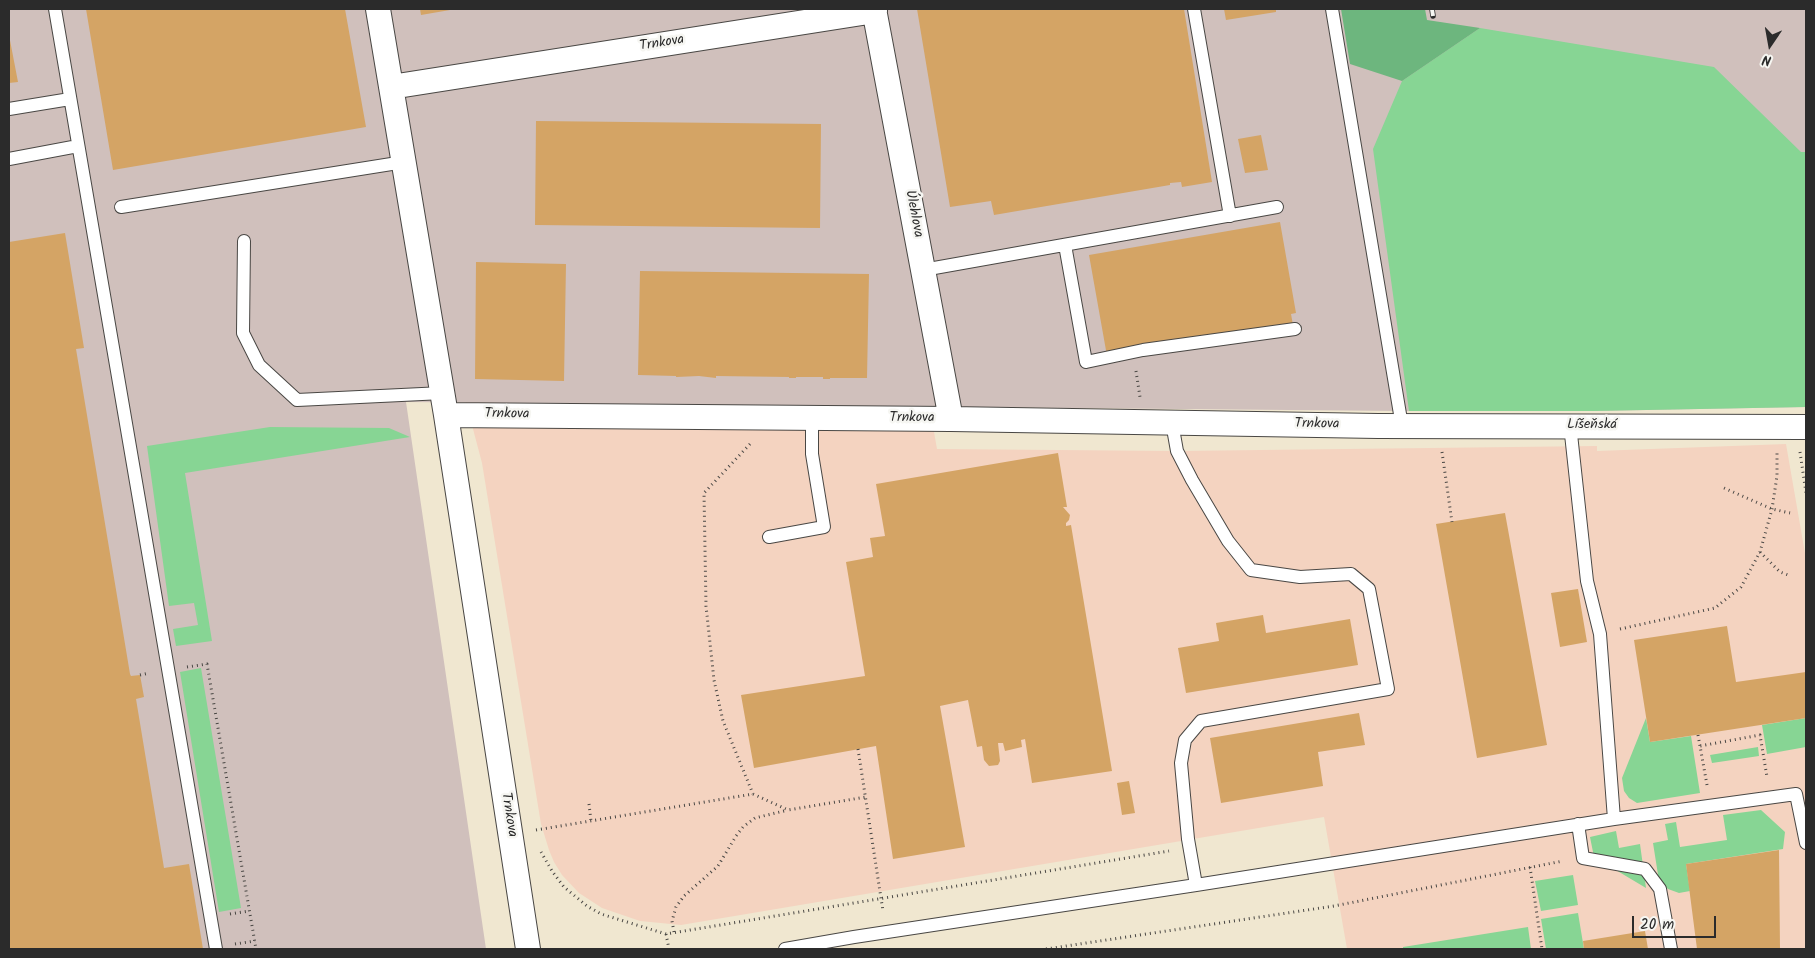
<!DOCTYPE html>
<meta charset="utf-8">
<style>
body{margin:0}
#map{position:relative;width:1815px;height:958px;overflow:hidden;background:#f0e7d0;font-family:Kalam,sans-serif}
canvas{display:block}
.frame{position:absolute;inset:0;border:10px solid #2b2b2b;pointer-events:none}
.north{position:absolute;left:1745px;top:20px;width:50px;height:50px;-webkit-text-stroke:4px #f6f6f2;paint-order:stroke;rotate:192deg;font-size:14px;font-weight:700;line-height:20px;text-align:center;color:#2b2b2b}
.north::after{content:'';display:block;margin:auto;width:18px;height:22px;background:#2b2b2b;clip-path:polygon(50% 0,100% 100%,50% 72%,0 100%)}
.scale{position:absolute;left:1632px;top:916px;width:84px;height:22px;box-sizing:border-box;border:2px solid #2b2b2b;border-top:0;padding-left:6px;font-size:15px;line-height:18px;white-space:nowrap;color:#2b2b2b;-webkit-text-stroke:4px #f6f6f2;paint-order:stroke}
</style>
<div id="map">
<canvas width="1815" height="958"></canvas>
<div class="frame"></div>
<div class="north">N</div>
<div class="scale">20 m</div>
</div>
<script>
const ctx = document.querySelector('canvas').getContext('2d');
ctx.lineJoin = 'round';
function fill(path, color) {
  ctx.fillStyle = color;
  ctx.fill(path, 'evenodd');
}
function toPath(rows) {
  const path = new Path2D();
  for (const r of rows) {
    path.moveTo(r[0], r[1]);
    for (let i = 2; i < r.length; i += 2) path.lineTo(r[i], r[i + 1]);
  }
  return path;
}
function strokePath(path, color, width, dash) {
  ctx.strokeStyle = color;
  ctx.lineWidth = width;
  ctx.lineCap = dash ? 'butt' : 'round';
  ctx.setLineDash(dash || []);
  ctx.stroke(path);
}
function drawText(font, color, halo, rows, align = 'center') {
  ctx.font = font + ' Kalam,sans-serif';
  ctx.lineWidth = 5;
  ctx.setLineDash([]);
  ctx.textBaseline = 'middle';
  ctx.strokeStyle = halo;
  ctx.fillStyle = color;
  for (const [text, x, y, turn = 0] of rows) {
    ctx.save();
    ctx.translate(x, y);
    ctx.rotate((+turn || 0) * Math.PI / 180);
    ctx.textAlign = isNaN(turn) ? turn : align;
    if (halo) ctx.strokeText(text, 0, 0);
    ctx.fillText(text, 0, 0);
    ctx.restore();
  }
}
fill(toPath([
 [873,82,937,449,1177,451,1597,446,1597,451,1786,444,1806,559,1806,949,1347,949,1324,817,681,925,640,921,602,908,579,893,562,875,554,862,549,850,541,824,482,463,459,376]
]), '#f4d3c0');
fill(toPath([
 [9,9,1806,9,1806,407,1593,411,1399,411,406,402,486,949,9,949]
]), '#d0c0bc');
fill(toPath([
 [1480,28,1714,67,1801,152,1806,152,1806,407,1593,411,1409,411,1373,149,1402,81],
 [270,427,389,428,410,437,185,473,212,641,176,646,173,629,198,625,194,603,169,606,147,446],
 [201,668,241,908,219,912,180,672],
 [1646,718,1650,742,1691,736,1700,793,1637,803,1629,798,1624,791,1622,778],
 [1806,718,1806,747,1767,754,1762,725],
 [1758,747,1759,756,1712,763,1710,755],
 [1761,810,1785,832,1783,849,1686,864,1690,891,1679,893,1668,889,1659,881,1653,843,1668,840,1665,824,1676,822,1680,847,1727,840,1723,815],
 [1616,831,1619,848,1640,844,1646,888,1594,857,1590,837],
 [1573,875,1578,905,1541,911,1535,881],
 [1578,913,1584,949,1546,949,1541,919],
 [1528,927,1531,949,1403,949,1403,947]
]), '#87d594');
fill(toPath([
 [1341,9,1425,9,1427,20,1480,28,1402,81,1350,64]
]), '#6db67e');
fill(toPath([
 [86,9,345,9,366,127,113,170],
 [420,9,450,9,450,10,421,15],
 [917,9,1184,9,1212,182,1182,187,1181,182,1170,183,1170,185,994,215,991,201,950,207],
 [1224,9,1276,9,1276,12,1226,20],
 [9,35,18,82,9,83],
 [536,121,821,124,820,228,535,225],
 [1261,135,1268,170,1245,173,1238,139],
 [1280,222,1296,313,1291,314,1293,325,1107,356,1089,255],
 [65,233,84,348,76,349,130,674,131,676,140,675,144,697,136,699,164,868,189,864,203,949,9,949,9,242],
 [476,262,566,264,564,381,475,379],
 [640,271,869,274,867,378,830,378,830,379,823,379,823,377,796,377,796,378,789,378,789,377,716,376,716,378,699,376,676,377,676,376,638,375],
 [1058,453,1067,507,1063,507,1070,515,1069,520,1066,523,1066,526,1071,525,1112,771,1032,783,1025,739,1021,740,1022,747,1005,751,1003,743,998,743,1000,761,998,765,989,766,984,760,982,746,977,747,968,700,940,706,965,847,893,859,876,746,754,768,741,695,865,676,846,562,873,557,870,538,885,536,876,484],
 [1505,513,1547,745,1477,758,1436,524],
 [1578,589,1587,642,1560,647,1551,593],
 [1263,615,1266,633,1350,619,1358,665,1186,693,1178,648,1219,641,1216,623],
 [1727,626,1736,682,1806,672,1806,718,1650,742,1634,640],
 [1359,713,1365,745,1318,752,1323,786,1221,803,1210,738],
 [1129,781,1135,813,1122,815,1117,783],
 [1779,850,1780,949,1697,949,1686,864],
 [1645,931,1648,949,1584,949,1583,941]
]), '#d4a465');
const lane = toPath([
 [55,9,216,949],
 [1194,9,1230,216],
 [1332,9,1402,426],
 [9,109,70,99],
 [9,159,78,146],
 [121,207,404,162],
 [244,241,243,333,259,365,297,400,443,393],
 [1065,245,1086,362,1143,350,1295,329],
 [923,270,1277,207],
 [1172,423,1177,451,1192,480,1228,541,1251,570,1300,577,1351,574,1369,589,1388,689,1201,721,1185,740,1181,763,1188,839,1196,885],
 [1570,425,1587,581,1600,634,1614,819],
 [769,537,824,527,812,454,812,418],
 [1578,824,1583,858,1645,869,1660,889,1671,949],
 [785,949,854,937,1196,885,1614,819,1796,794,1806,843]
]);
const street = toPath([
 [378,9,446,415,528,949],
 [874,9,951,419],
 [391,87,875,11],
 [446,415,951,419,1378,426,1806,427]
]);
strokePath(lane, '#494744', 14);
strokePath(street, '#494744', 26);
strokePath(toPath([
 [1136,371,1140,397],
 [750,444,704,493,706,606,714,680,723,721,753,794],
 [1442,452,1452,522],
 [1800,452,1806,493],
 [1724,488,1772,509,1790,513],
 [1760,552,1780,572,1791,576],
 [1620,629,1715,608,1741,587,1760,552,1772,509,1777,476,1777,453],
 [187,667,207,664,256,949],
 [140,675,149,673],
 [1698,735,1700,746],
 [858,749,883,911],
 [1707,785,1700,746,1760,735,1767,777],
 [589,804,591,821],
 [536,830,753,794,788,810,866,797],
 [541,852,552,871,564,887,587,906,601,914,666,934,1169,851],
 [1530,867,1542,949],
 [230,914,249,911],
 [674,932,672,921,676,907,684,896,718,866,736,836,743,827,755,818,788,810],
 [666,934,669,949],
 [235,944,255,941],
 [1046,949,1334,906,1563,861]
]), '#494744', 3, [1, 4]);
strokePath(lane, '#fff', 12);
strokePath(street, '#fff', 24);
const rail = toPath([
 [1432,9,1433,16]
]);
strokePath(rail, '#2b2b2b', 5.5);
strokePath(rail, '#f6f6f2', 4, [11]);
drawText('14px', '#2b2b2b', '#f6f6f2', [
 ["Trnkova",662,44,-9],
 ["Úlehlova",913,214,79],
 ["Trnkova",507,415,1],
 ["Trnkova",912,419],
 ["Trnkova",1317,425,1],
 ["Líšeňská",1592,426],
 ["Trnkova",508,815,81]
]);
</script>
